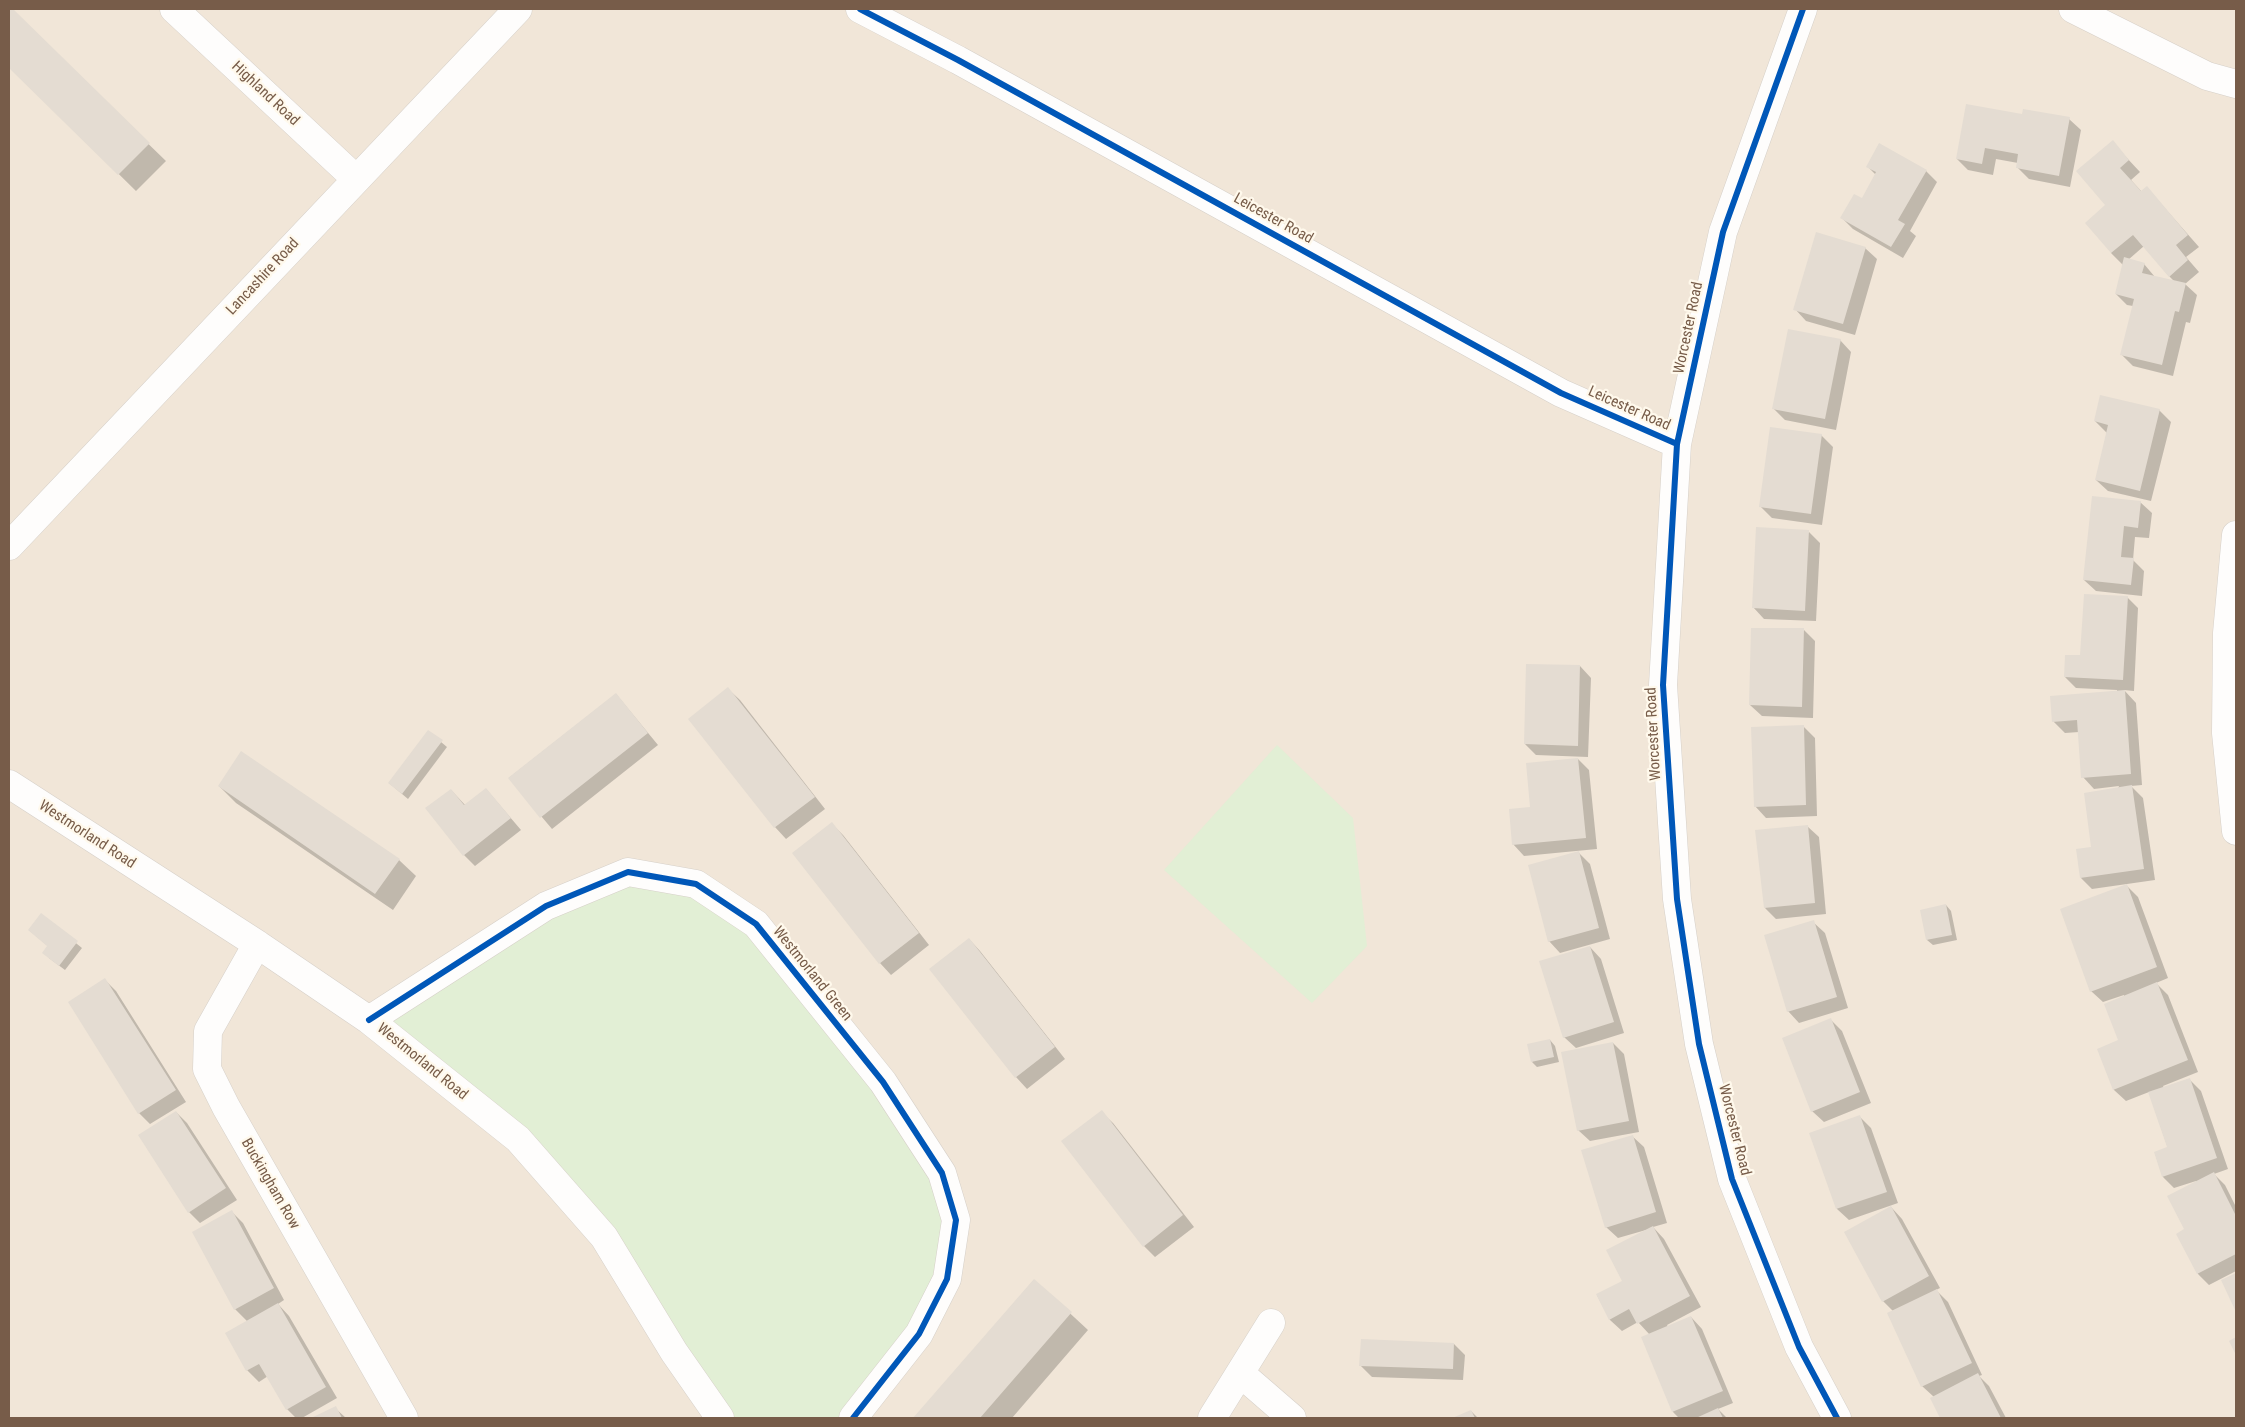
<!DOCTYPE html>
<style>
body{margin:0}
#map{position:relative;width:2245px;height:1427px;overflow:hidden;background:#f7f3eb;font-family:"Roboto Condensed",sans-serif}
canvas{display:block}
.frame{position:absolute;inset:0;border:10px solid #775c49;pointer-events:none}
</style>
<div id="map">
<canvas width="2245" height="1427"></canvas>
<div class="frame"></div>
</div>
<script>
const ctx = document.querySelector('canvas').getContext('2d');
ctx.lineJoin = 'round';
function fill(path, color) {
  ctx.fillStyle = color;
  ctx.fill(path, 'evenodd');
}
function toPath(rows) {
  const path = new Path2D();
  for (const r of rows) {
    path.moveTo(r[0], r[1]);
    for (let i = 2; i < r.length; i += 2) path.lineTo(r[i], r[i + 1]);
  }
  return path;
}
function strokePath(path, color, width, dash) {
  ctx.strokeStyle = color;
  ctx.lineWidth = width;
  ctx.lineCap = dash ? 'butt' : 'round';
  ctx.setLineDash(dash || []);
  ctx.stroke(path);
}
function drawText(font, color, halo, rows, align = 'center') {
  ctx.font = font + ' "Roboto Condensed",sans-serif';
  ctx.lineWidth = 4.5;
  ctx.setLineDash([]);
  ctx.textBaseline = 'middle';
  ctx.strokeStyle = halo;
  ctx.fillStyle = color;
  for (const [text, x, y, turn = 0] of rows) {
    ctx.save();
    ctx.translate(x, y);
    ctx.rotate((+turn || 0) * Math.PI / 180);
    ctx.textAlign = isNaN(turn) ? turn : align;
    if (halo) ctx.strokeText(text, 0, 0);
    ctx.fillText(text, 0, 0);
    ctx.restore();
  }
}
fill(toPath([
 [9,9,2236,9,2236,1418,9,1418]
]), '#f1e6d8');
fill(toPath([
 [1277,745,1353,818,1367,946,1312,1003,1164,870],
 [628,872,696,884,756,924,942,1173,947,1279,853,1418,720,1418,604,1237,369,1020]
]), '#e2efd5');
fill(toPath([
 [9,9,166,161,136,191,9,66],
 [2022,115,2069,119,2081,130,2070,187,2029,179,2017,167,2018,163,1996,159,1993,175,1968,170,1957,159],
 [2112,142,2140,172,2131,180,2142,192,2147,188,2199,247,2186,257,2199,272,2185,284,2197,295,2190,323,2186,322,2173,376,2133,366,2122,355,2133,306,2127,305,2116,294,2123,265,2111,253,2106,205],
 [2144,246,2169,276,2175,282,2155,277,2144,264,2128,260],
 [1868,167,1926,171,1937,182,1910,231,1916,236,1903,258,1853,229,1842,218,1862,200,1876,175],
 [1865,248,1877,259,1855,335,1806,321,1795,309],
 [1840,340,1851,352,1836,430,1785,420,1773,408],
 [2159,410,2171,422,2151,501,2108,491,2096,480,2107,433,2095,421],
 [1821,435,1833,447,1822,525,1772,518,1760,506],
 [2140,502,2152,513,2149,538,2135,537,2133,560,2144,571,2142,596,2096,591,2084,580],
 [1809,532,1820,543,1816,621,1764,619,1753,607],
 [2127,597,2138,608,2134,691,2124,690,2136,703,2142,785,2131,786,2143,798,2155,880,2092,889,2081,878,2119,786,2094,789,2083,777,2079,732,2065,733,2053,721,2117,692,2117,690,2076,688,2065,677],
 [1804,630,1815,641,1813,718,1762,716,1750,705],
 [1580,666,1591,678,1588,757,1536,755,1525,744],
 [728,689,740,700,825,809,786,839,775,827,690,719],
 [616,694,658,745,552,829,509,778],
 [1803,726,1815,738,1817,816,1766,818,1755,806],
 [429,732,447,747,408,799,389,783],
 [1578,759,1589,770,1597,849,1524,856,1513,844,1531,808],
 [219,786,399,860,416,876,393,910,236,803],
 [486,789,521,830,475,866,464,855,451,790,466,806],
 [832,824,843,835,929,945,891,975,880,963,794,854],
 [1807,826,1819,837,1826,914,1776,919,1765,908],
 [1579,853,1590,864,1610,939,1560,953,1549,941],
 [2127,886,2138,897,2168,978,2156,983,2168,995,2198,1072,2163,1086,2164,1088,2189,1079,2201,1091,2228,1169,2214,1174,2225,1185,2236,1207,2236,1271,2209,1285,2198,1274,2186,1230,2196,1181,2174,1188,2163,1177,2155,1153,2168,1148,2149,1092,2126,1101,2114,1090,2099,1050,2120,1041,2124,995,2103,1002,2091,991],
 [1946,905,1951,911,1957,940,1933,945,1927,940],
 [41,915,82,948,65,970,49,958,48,946,29,930],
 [1813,922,1825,933,1848,1008,1799,1023,1788,1011],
 [969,939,980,951,1065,1059,1027,1089,1016,1077],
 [1590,947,1601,959,1624,1033,1576,1048,1564,1037],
 [105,980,116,991,186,1102,150,1124,139,1113],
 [1831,1020,1842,1031,1871,1103,1824,1122,1812,1111],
 [1550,1040,1555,1046,1559,1062,1537,1067,1532,1062],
 [1613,1043,1624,1054,1639,1132,1590,1141,1578,1130],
 [176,1112,187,1123,237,1200,200,1223,189,1212],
 [1101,1112,1113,1123,1194,1227,1155,1257,1144,1246],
 [1860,1117,1871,1128,1898,1203,1849,1220,1837,1209,1811,1134],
 [1632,1136,1644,1147,1667,1223,1653,1227,1664,1239,1701,1307,1667,1325,1668,1327,1691,1317,1702,1329,1733,1403,1718,1409,1727,1418,1679,1418,1673,1412,1650,1335,1638,1322,1622,1331,1610,1320,1597,1295,1624,1282,1646,1230,1618,1238,1606,1227],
 [1891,1207,1902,1219,1940,1288,1936,1290,1948,1302,1982,1375,1979,1376,1989,1386,2006,1418,1942,1418,1932,1399,1934,1397,1922,1386,1893,1311,1883,1301],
 [232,1212,243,1223,284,1300,278,1304,289,1316,337,1398,302,1418,296,1418,287,1409,268,1376,259,1382,247,1370,248,1322,235,1309],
 [1034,1280,1088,1330,1012,1418,915,1418],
 [1454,1344,1465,1355,1463,1380,1372,1377,1360,1365],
 [335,1408,346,1418,313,1418],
 [1471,1411,1478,1418,1455,1418]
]), '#0003');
fill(toPath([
 [9,9,13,9,150,143,118,175,9,68],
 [1966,104,2022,114,2023,109,2070,117,2059,176,2016,168,2018,154,1985,148,1982,164,1956,159],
 [2113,140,2129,160,2120,168,2141,191,2147,186,2188,235,2176,245,2188,260,2169,277,2133,235,2111,253,2085,223,2105,205,2076,171],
 [1879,143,1927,170,1898,220,1905,224,1891,247,1840,218,1854,194,1862,198,1876,172,1866,167],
 [1816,232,1866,247,1843,324,1793,310],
 [2124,257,2145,263,2142,273,2186,283,2179,312,2175,311,2162,365,2120,355,2134,299,2115,294],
 [1788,329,1841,339,1825,419,1772,409],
 [2100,395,2160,409,2140,491,2095,480,2108,425,2094,421],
 [1770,427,1822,434,1811,514,1759,507],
 [2092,496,2141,501,2138,528,2124,526,2121,557,2134,558,2131,585,2083,580],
 [1756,527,1809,530,1805,611,1752,608],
 [2084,594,2128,596,2123,680,2064,677,2065,655,2080,655],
 [1751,628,1804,628,1802,707,1749,705],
 [1526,664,1580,665,1578,746,1524,744],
 [728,687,815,797,774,828,688,719],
 [2125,690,2131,774,2081,778,2077,720,2052,722,2050,696],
 [616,693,648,733,540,818,508,778],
 [1804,725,1806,805,1754,807,1751,727],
 [428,730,443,740,402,794,388,783],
 [241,751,400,859,375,894,218,786],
 [1578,758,1586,838,1512,845,1509,809,1530,807,1526,763],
 [2132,785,2144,869,2080,878,2076,849,2091,847,2084,793],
 [486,788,511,818,463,856,425,808,451,789,464,805],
 [832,822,919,933,879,964,792,853],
 [1808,825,1815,903,1764,908,1755,830],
 [1579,851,1599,928,1548,942,1528,865],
 [2127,884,2157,967,2090,992,2060,909],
 [1946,904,1952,935,1926,940,1920,910],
 [41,913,78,941,59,966,42,953,47,946,28,930],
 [1814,920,1837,997,1787,1012,1764,935],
 [969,938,1055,1047,1015,1078,929,969],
 [1590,946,1614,1022,1563,1038,1539,961],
 [105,978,176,1090,138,1114,68,1002],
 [2157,982,2188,1060,2113,1090,2097,1049,2118,1040,2104,1004],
 [1831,1018,1860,1092,1811,1112,1782,1038],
 [1550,1039,1554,1057,1531,1062,1527,1044],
 [1613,1042,1629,1121,1577,1131,1561,1052],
 [2190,1078,2217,1158,2162,1177,2154,1152,2167,1147,2148,1092],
 [1102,1110,1183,1215,1143,1247,1061,1141],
 [176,1111,226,1188,188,1213,138,1135],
 [1860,1115,1887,1192,1836,1209,1809,1133],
 [1633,1135,1656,1212,1605,1228,1581,1150],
 [2214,1172,2236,1216,2236,1254,2197,1274,2176,1234,2184,1229,2167,1196],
 [1891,1206,1929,1276,1882,1302,1844,1232],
 [232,1210,274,1288,234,1310,192,1232],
 [1653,1226,1690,1296,1637,1324,1629,1309,1609,1320,1596,1294,1622,1281,1606,1250],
 [2236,1273,2236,1312,2221,1280],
 [1034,1279,1072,1312,980,1418,913,1418],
 [1937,1289,1972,1363,1921,1387,1887,1313],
 [278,1303,326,1387,286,1410,259,1364,246,1371,225,1333],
 [1691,1316,1723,1391,1672,1412,1641,1337],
 [2236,1337,2236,1355,2229,1341],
 [1361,1339,1454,1343,1453,1369,1359,1366],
 [1978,1373,2001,1418,1940,1418,1930,1398],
 [336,1406,342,1418,311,1418],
 [1718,1408,1723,1418,1696,1418],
 [1471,1410,1475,1418,1452,1418]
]), '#e4dcd2');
const minor = toPath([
 [174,9,356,179],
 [860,9,958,60,1561,393,1677,444],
 [1803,9,1723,232,1677,444,1663,685,1677,899,1699,1044,1732,1179,1799,1347,1837,1418],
 [2073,9,2207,76,2236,84],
 [2236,535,2227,633,2226,733,2236,831],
 [9,546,518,9],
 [9,784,257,944,369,1020,518,1139,604,1237,674,1352,720,1418],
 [257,944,208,1031,207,1069,226,1107,404,1418],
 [369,1020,546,906,628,872,696,884,756,924,883,1082,942,1173,956,1220,947,1279,919,1334,853,1418],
 [1240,1373,1292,1418],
 [1212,1418,1271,1323]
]);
strokePath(minor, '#d6d0c9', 29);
strokePath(minor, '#fefdfc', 28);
strokePath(toPath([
 [860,9,958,60,1561,393,1677,444],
 [1803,9,1723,232,1677,444,1663,685,1677,899,1699,1044,1732,1179,1799,1347,1837,1418],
 [369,1020,546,906,628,872,696,884,756,924,883,1082,942,1173,956,1220,947,1279,919,1334,853,1418]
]), '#0057b8', 6);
drawText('15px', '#775c49', '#fff9ec', [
 ["Highland Road",265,94,43],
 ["Leicester Road",1273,219,29],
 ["Lancashire Road",263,277,-47],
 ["Worcester Road",1689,328,-78],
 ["Leicester Road",1629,409,24],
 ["Worcester Road",1654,734,-93],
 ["Westmorland Road",87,835,33],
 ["Westmorland Green",812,974,51],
 ["Westmorland Road",422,1062,39],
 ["Worcester Road",1734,1130,76],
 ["Buckingham Row",270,1184,60]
]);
</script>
